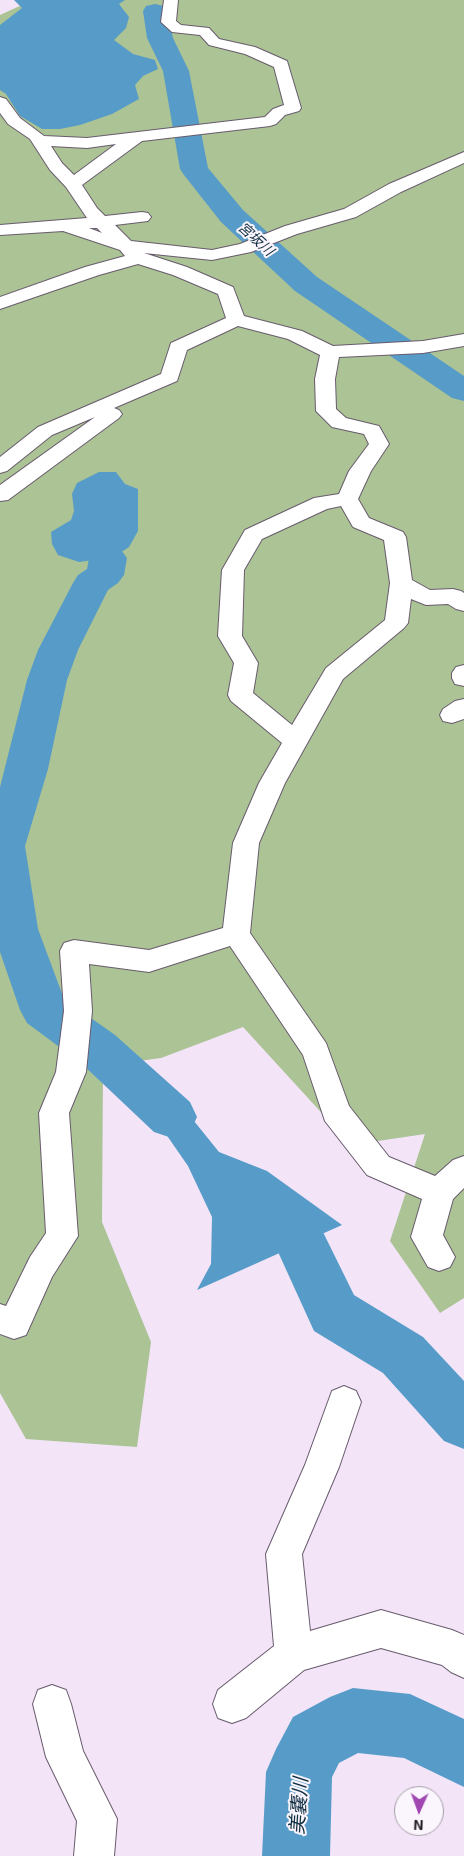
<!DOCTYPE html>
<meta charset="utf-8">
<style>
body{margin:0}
#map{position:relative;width:464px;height:1856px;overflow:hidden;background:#f3e4f8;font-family:"Exo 2",sans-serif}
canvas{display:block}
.north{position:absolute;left:394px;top:1786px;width:50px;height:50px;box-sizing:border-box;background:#fbf5fd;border:1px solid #a49ea6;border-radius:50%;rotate:182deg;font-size:14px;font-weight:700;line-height:20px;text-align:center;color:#221c23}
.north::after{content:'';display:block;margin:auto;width:18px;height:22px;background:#a147b2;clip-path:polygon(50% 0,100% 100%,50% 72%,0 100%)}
</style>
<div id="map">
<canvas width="464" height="1856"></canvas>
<div class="north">N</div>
</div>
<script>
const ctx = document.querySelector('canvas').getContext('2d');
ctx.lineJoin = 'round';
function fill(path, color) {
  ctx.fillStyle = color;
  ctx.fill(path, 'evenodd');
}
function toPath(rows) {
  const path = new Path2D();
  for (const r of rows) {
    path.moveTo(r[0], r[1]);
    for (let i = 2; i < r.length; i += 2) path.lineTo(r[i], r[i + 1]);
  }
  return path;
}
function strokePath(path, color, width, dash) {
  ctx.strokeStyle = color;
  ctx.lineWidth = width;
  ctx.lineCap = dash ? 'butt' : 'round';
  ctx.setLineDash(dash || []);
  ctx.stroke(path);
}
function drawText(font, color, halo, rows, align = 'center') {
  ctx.font = font + ' "Exo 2","Noto Sans JP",sans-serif';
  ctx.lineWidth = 4;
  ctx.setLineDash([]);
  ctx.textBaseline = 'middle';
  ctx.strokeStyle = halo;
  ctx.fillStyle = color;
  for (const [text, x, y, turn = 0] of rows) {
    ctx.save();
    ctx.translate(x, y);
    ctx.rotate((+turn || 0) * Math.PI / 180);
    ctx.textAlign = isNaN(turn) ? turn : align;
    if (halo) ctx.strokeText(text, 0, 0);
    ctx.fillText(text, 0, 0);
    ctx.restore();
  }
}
fill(toPath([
 [19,0,464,0,464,1298,440,1313,390,1241,425,1134,351,1145,243,1027,161,1058,103,1066,102,1222,151,1342,137,1447,26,1439,0,1393,0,15,24,4]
]), '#abc395');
fill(toPath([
 [14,0,125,0,119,4,129,17,126,28,114,40,133,54,155,60,158,69,143,76,135,85,139,99,112,114,80,125,60,129,42,129,20,116,6,94,0,90,0,25,22,8],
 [99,472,116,472,125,484,138,489,138,531,129,547,114,557,79,562,58,555,52,544,51,532,71,520,74,511,72,494,77,483],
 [172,1117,194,1121,219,1152,267,1171,342,1225,197,1290,211,1264,212,1217,188,1166,161,1127]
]), '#579cc8');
fill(toPath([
 [155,4,164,6,167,11,173,38,189,71,208,168,243,210,317,277,464,376,464,401,452,398,295,291,221,222,184,175,180,169,163,71,147,38,143,11,146,6,155,4],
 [108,546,121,550,127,558,124,575,118,583,108,590,78,650,67,680,48,769,25,846,38,929,64,999,115,1035,190,1102,197,1117,190,1132,172,1138,154,1132,81,1063,27,1023,20,1010,0,952,0,787,27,680,38,650,73,583,78,575,87,569,89,558,95,550,108,546],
 [301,1220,320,1226,354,1295,423,1337,464,1381,464,1449,444,1441,383,1373,314,1331,274,1243,282,1226,301,1220],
 [353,1688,410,1694,464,1719,464,1787,404,1758,358,1753,339,1763,332,1777,330,1856,262,1856,266,1772,276,1749,293,1717,330,1697,353,1688]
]), '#579cc8');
const minor = toPath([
 [164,0,178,0,176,21,181,25,209,28,219,39,255,47,287,61,301,108,299,111,285,115,276,124,270,126,142,141,82,185,97,208,105,216,142,212,148,213,151,217,148,221,115,225,131,241,212,250,240,244,285,226,344,209,389,184,464,152,464,163,401,192,356,217,297,234,251,252,212,260,144,253,187,267,233,287,244,316,302,331,333,346,423,341,464,334,464,346,423,353,339,357,335,379,336,409,346,418,379,426,389,444,371,471,358,499,369,518,403,532,406,537,412,580,430,590,453,589,461,591,464,593,464,611,456,609,448,604,426,605,411,599,408,623,404,628,343,679,285,783,259,843,250,933,326,1043,349,1106,389,1157,435,1176,453,1160,464,1156,464,1188,453,1199,443,1235,455,1257,450,1267,439,1271,428,1267,411,1237,422,1199,367,1175,325,1121,303,1055,230,946,149,972,89,964,92,1011,86,1072,69,1113,78,1236,52,1277,26,1335,14,1339,0,1334,0,1304,6,1306,30,1257,46,1233,39,1113,56,1072,64,1011,60,951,64,943,74,940,149,950,223,928,233,843,259,783,282,743,231,701,228,695,234,663,218,636,222,570,245,530,314,498,339,494,349,471,369,444,364,434,332,427,316,411,315,379,320,355,288,339,238,326,187,350,177,381,114,408,119,410,122,414,119,418,8,500,0,501,0,485,95,417,52,435,7,471,0,473,0,457,38,427,161,374,171,343,226,318,218,294,173,275,138,264,99,275,0,309,0,297,85,267,125,256,120,250,63,231,0,235,0,225,87,218,66,187,50,170,30,139,8,124,0,113,0,97,6,99,20,118,44,136,87,138,265,117,273,109,284,105,274,67,245,54,209,45,200,35,172,32,161,22,164,0],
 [116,144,74,175,62,163,51,146,87,148,116,144],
 [89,228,97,228,102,233,89,228],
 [341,506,353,527,384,540,390,583,385,620,326,668,292,725,253,693,258,663,242,636,244,570,262,539,327,509,341,506],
 [464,665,464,686,455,684,452,678,452,673,456,667,464,665],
 [464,699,464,719,452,723,443,721,440,715,443,709,455,701,464,699],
 [344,1386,356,1391,361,1402,339,1467,302,1554,310,1631,381,1610,452,1630,464,1635,464,1678,451,1672,442,1665,381,1648,304,1670,246,1718,232,1723,218,1718,213,1704,218,1690,274,1646,266,1554,305,1465,332,1391,344,1386],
 [52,1685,66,1690,71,1704,83,1751,117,1819,114,1856,74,1856,77,1821,46,1757,33,1704,38,1690,52,1685]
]);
strokePath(minor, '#685b6d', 2);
fill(minor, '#fff');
drawText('italic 14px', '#0f2e41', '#fbf5fd', [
 ["宮坂川",256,239,42]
]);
drawText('italic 19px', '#0f2e41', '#fbf5fd', [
 ["美嚢川",299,1806,-86]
]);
</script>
